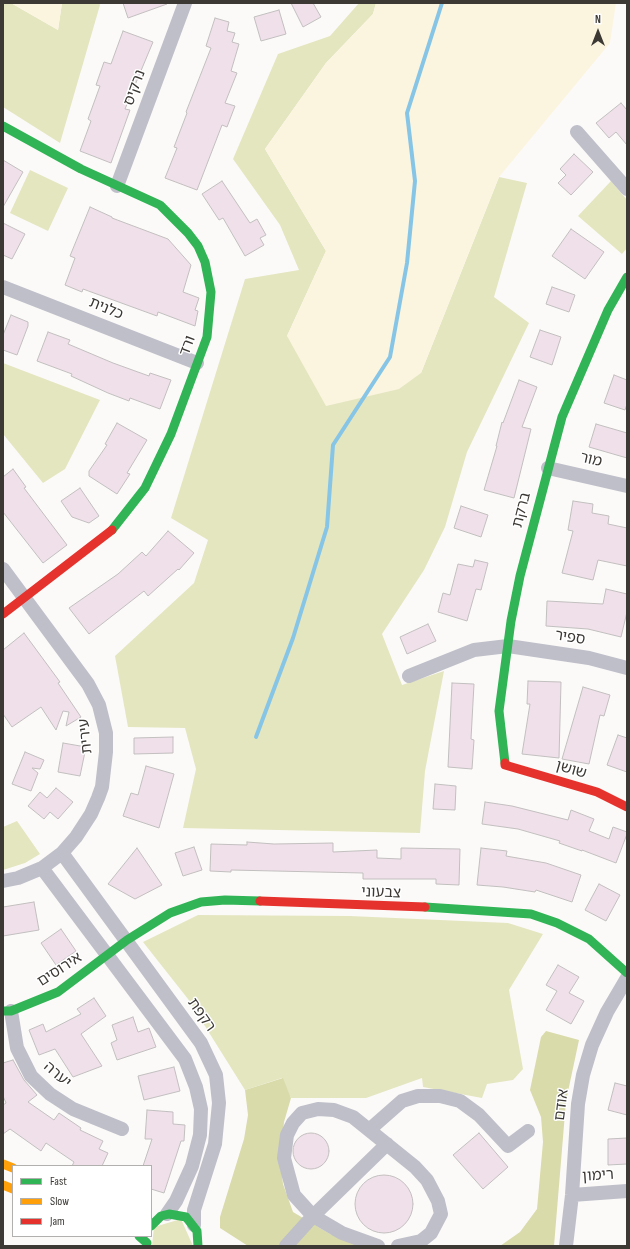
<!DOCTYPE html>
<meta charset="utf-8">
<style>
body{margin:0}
#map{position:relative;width:630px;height:1249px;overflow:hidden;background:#fcfaf8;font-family:"Sofia Sans Condensed",sans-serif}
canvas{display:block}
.frame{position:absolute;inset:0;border:4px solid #3c3935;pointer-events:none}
.legend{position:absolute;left:12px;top:1165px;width:140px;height:72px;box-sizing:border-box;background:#fff;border:1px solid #b1b0ae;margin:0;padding:5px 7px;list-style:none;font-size:12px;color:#3c3935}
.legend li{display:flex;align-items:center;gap:8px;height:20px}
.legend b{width:20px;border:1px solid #b1b0ae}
.north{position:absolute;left:578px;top:12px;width:40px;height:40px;-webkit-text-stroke:3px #fff;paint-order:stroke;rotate:0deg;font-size:11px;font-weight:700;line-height:16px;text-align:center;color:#3c3935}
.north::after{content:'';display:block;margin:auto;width:14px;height:18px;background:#3c3935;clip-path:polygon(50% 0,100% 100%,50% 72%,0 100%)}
</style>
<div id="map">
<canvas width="630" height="1249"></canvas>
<div class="frame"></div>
<ul class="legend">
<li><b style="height:5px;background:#30b455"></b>Fast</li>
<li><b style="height:5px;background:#ff9f0a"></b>Slow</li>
<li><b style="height:5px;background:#e5322d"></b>Jam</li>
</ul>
<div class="north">N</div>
</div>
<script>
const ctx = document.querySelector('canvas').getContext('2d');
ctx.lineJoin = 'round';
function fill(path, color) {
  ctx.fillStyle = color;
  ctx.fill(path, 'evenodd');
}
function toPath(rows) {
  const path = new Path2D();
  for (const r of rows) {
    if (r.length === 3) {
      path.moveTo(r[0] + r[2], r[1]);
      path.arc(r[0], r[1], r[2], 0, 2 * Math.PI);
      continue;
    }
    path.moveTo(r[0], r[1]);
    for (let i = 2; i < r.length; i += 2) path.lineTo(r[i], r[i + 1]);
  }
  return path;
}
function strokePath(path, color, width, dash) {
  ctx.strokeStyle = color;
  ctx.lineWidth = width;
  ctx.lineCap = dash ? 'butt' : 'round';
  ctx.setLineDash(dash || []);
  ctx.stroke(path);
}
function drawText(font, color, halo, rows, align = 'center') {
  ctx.font = font + ' "Sofia Sans Condensed","Noto Sans Hebrew",sans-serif';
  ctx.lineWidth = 3;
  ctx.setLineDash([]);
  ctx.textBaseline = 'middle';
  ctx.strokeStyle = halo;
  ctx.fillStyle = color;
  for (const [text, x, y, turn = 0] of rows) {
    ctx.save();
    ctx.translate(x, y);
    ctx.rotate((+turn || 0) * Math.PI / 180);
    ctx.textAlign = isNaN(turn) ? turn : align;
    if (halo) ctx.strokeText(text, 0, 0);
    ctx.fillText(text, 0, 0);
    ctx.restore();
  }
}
fill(toPath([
 [3,3,11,3,58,30,62,3,99,3,100,5,60,143,3,107],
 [359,3,376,3,373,14,326,63,265,149,326,251,287,336,421,373,499,177,527,183,494,297,529,323,467,452,445,527,424,570,382,634,402,685,444,671,425,771,420,833,183,828,196,769,185,728,128,727,115,656,194,583,208,540,171,518,245,279,299,270,280,225,233,159,278,54,330,36],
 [30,170,68,188,48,231,10,213],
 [611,181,627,200,627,248,622,254,578,216],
 [3,363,100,400,65,469,43,483,3,434],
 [17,821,40,854,25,863,3,870,3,827],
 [198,915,350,916,508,923,543,934,509,990,523,1069,513,1080,487,1084,482,1098,423,1087,422,1078,366,1098,291,1098,282,1078,245,1090,188,999,143,942],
 [181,1219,193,1246,152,1246,154,1227]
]), '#e4e6c0');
fill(toPath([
 [546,1031,579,1040,566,1101,554,1246,500,1246,520,1232,537,1209,543,1142,541,1117,530,1090,541,1037],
 [283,1078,291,1098,284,1122,280,1158,283,1184,293,1212,330,1234,363,1246,248,1246,220,1228,220,1217,244,1139,248,1115,245,1090]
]), '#d9dbaa');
fill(toPath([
 [11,3,62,3,58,30],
 [376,3,616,3,610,43,499,177,421,373,399,389,326,406,287,336,326,251,265,149,326,63,373,14]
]), '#fbf5e0');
strokePath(toPath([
 [256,737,293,638,327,527,333,445,390,357,407,263,415,181,407,113,442,3]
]), '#87c5e7', 4);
const building = toPath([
 [123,3,166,3,167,4,128,18,123,3],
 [291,3,313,3,321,17,303,27,291,3],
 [279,10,286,34,261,41,254,17,279,10],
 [215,18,229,22,227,31,235,33,232,42,239,44,231,71,237,73,225,103,235,106,227,127,222,125,197,190,165,178,177,148,174,147,187,113,186,112,211,48,206,46,215,18],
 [123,31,153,42,125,109,130,110,111,163,80,151,91,121,88,119,100,86,96,85,104,62,111,64,123,31],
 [621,103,627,110,627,145,616,132,609,138,596,123,621,103],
 [574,154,593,172,571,195,558,183,566,175,560,169,574,154],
 [3,160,23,172,3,207,3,160],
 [222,181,250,223,257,219,266,235,260,238,264,245,245,256,223,218,219,220,202,194,222,181],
 [90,207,112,217,112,218,168,239,191,265,183,292,199,298,195,310,198,311,195,326,158,312,157,316,83,289,82,292,65,285,75,258,70,256,90,207],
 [3,223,25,234,12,259,3,255,3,223],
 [571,229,604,252,585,279,552,256,571,229],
 [552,287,575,295,569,312,546,304,552,287],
 [11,315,28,322,28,326,17,355,3,350,3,335,11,315],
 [540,330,561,337,552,365,530,357,540,330],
 [48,332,70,340,68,344,113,363,149,376,150,373,171,380,160,409,130,398,129,401,108,393,71,376,72,374,37,361,48,332],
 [614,375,627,380,627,404,625,410,604,403,614,375],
 [519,380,537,387,522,427,531,429,514,498,484,490,497,446,496,446,502,422,503,423,519,380],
 [117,423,147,440,127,473,130,474,117,494,89,476,89,471,107,445,105,444,117,423],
 [596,424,627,433,627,458,589,447,596,424],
 [13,469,26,487,24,488,67,545,43,563,3,512,3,477,13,469],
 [80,488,99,516,89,523,72,517,61,501,80,488],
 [573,501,593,504,592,513,609,516,608,524,627,528,627,566,598,560,593,580,562,573,573,531,568,530,573,501],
 [461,506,488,515,481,537,454,528,461,506],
 [168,531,194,553,179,570,178,569,148,596,144,591,89,634,69,608,118,574,142,552,146,556,168,531],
 [475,560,488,563,481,590,476,589,467,621,438,612,443,593,450,595,458,564,473,567,475,560],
 [606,589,627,594,627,612,621,637,588,629,546,626,547,601,603,604,606,589],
 [428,624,436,641,407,654,400,637,428,624],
 [24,633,60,682,58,683,81,717,66,726,69,712,63,711,56,730,41,707,12,727,3,714,3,650,24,633],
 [528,681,561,682,559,758,522,754,530,704,527,704,528,681],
 [452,683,474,684,471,739,474,740,472,769,448,767,452,683],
 [583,687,610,695,604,716,600,715,589,764,562,759,583,687],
 [618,735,627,738,627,772,607,765,618,735],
 [173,737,173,753,134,754,134,738,173,737],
 [63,743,86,747,80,776,58,772,63,743],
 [25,752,44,760,40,769,32,768,38,773,31,791,12,784,25,752],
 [146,766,174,774,159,828,123,816,131,793,138,795,146,766],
 [435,784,456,786,455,810,433,809,435,784],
 [56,788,73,802,58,819,50,812,44,819,28,806,40,792,47,798,56,788],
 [485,802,512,806,568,820,571,810,594,819,589,831,609,839,613,827,627,832,627,834,616,863,582,850,582,851,559,843,560,841,518,829,482,824,485,802],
 [247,842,274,844,333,843,333,852,377,850,377,858,401,859,401,848,460,849,459,885,436,884,436,879,363,879,363,873,231,870,231,872,210,871,211,844,247,845,247,842],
 [194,847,202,870,183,876,175,853,194,847],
 [137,848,162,885,135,899,108,884,137,848],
 [481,848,507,851,506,856,546,863,581,875,572,902,536,890,535,892,503,887,477,885,481,848],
 [599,884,620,895,606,921,585,910,599,884],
 [34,902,39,930,3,936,3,907,34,902],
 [61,929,76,951,56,965,41,943,61,929],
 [558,965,579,977,569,993,584,1001,571,1024,546,1010,557,991,546,985,558,965],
 [94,998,106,1016,81,1034,102,1066,73,1077,55,1049,39,1055,29,1030,43,1024,46,1032,81,1014,77,1009,94,998],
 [133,1017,138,1032,149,1028,156,1047,117,1060,111,1043,117,1040,112,1025,133,1017],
 [13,1060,24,1080,37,1095,28,1102,54,1120,59,1113,81,1128,80,1130,103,1141,99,1149,108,1153,102,1166,72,1166,74,1162,46,1143,41,1151,10,1129,3,1134,3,1105,6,1103,3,1096,3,1063,13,1060],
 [174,1067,180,1091,144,1100,138,1076,174,1067],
 [615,1083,627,1086,627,1115,608,1110,615,1083],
 [147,1110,173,1112,173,1124,185,1125,184,1141,181,1141,164,1193,151,1189,151,1166,143,1166,152,1139,145,1139,147,1110],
 [311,1151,18],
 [479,1133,508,1167,483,1189,453,1155,479,1133],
 [627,1138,627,1164,608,1165,608,1139,627,1138],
 [384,1204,29]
]);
fill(building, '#f0e0ea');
strokePath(building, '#c2bfbf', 1);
strokePath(toPath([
 [577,132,627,189],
 [117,186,185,3],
 [3,287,197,363],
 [548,468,627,486],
 [3,569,88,684,99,705,106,733,106,752,102,787,98,798,91,814,76,837,62,853,42,868,18,878,3,881],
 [409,676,474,650,508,646,589,658,627,668],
 [62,853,190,1028,201,1043,216,1075,219,1103,215,1144,194,1210,194,1225],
 [42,868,185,1059,196,1087,201,1109,200,1135,192,1166,176,1201,167,1214],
 [11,1011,17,1048,31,1076,50,1094,73,1109,122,1129],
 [369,1130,402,1101,418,1096,440,1096,460,1101,479,1115,508,1146,528,1131],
 [572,1195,627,1191],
 [286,1246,313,1216,387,1144],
 [378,1246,342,1233,313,1216,294,1195,284,1158,287,1135,293,1123,302,1113,318,1109,334,1110,353,1117,415,1167,427,1180,438,1201,441,1214,431,1233,421,1241,398,1246],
 [566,1246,572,1195,578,1104,583,1075,592,1045,607,1012,627,978]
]), '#bebfc9', 14);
strokePath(toPath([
 [3,126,81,169,160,205,188,233,198,246,205,262,211,292,207,337,171,434,145,488,112,530],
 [505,763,499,711,511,621,520,576,562,417,608,310,627,277],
 [425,907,531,914,557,923,589,939,627,973],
 [3,1011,11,1011,58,992,127,940,170,913,201,902,225,900,260,901],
 [151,1226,161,1216,169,1214,186,1217,197,1231,198,1246],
 [139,1236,147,1243]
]), '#30b455', 9);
strokePath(toPath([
 [3,1164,13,1168],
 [3,1185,13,1189]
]), '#ff9f0a', 9);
strokePath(toPath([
 [3,614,112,530],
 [505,763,505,765,597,792,627,807],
 [260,901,425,907]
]), '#e5322d', 9);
drawText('15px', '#3c3935', '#fff', [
 ["נרקיס",135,88,-70],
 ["כלנית",106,309,22],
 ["ורד",188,346,-70],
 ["מור",591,460,13],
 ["ברקת",522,510,-76],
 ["ספיר",570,638,9],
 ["עירית",86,736,-96],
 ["שושן",571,770,16],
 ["צבעוני",381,893,2],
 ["אירוסים",60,970,-33],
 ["רקפת",201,1015,55],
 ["יערה",57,1075,41],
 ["אודם",562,1105,-83],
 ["רימון",598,1176,-4]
]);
</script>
